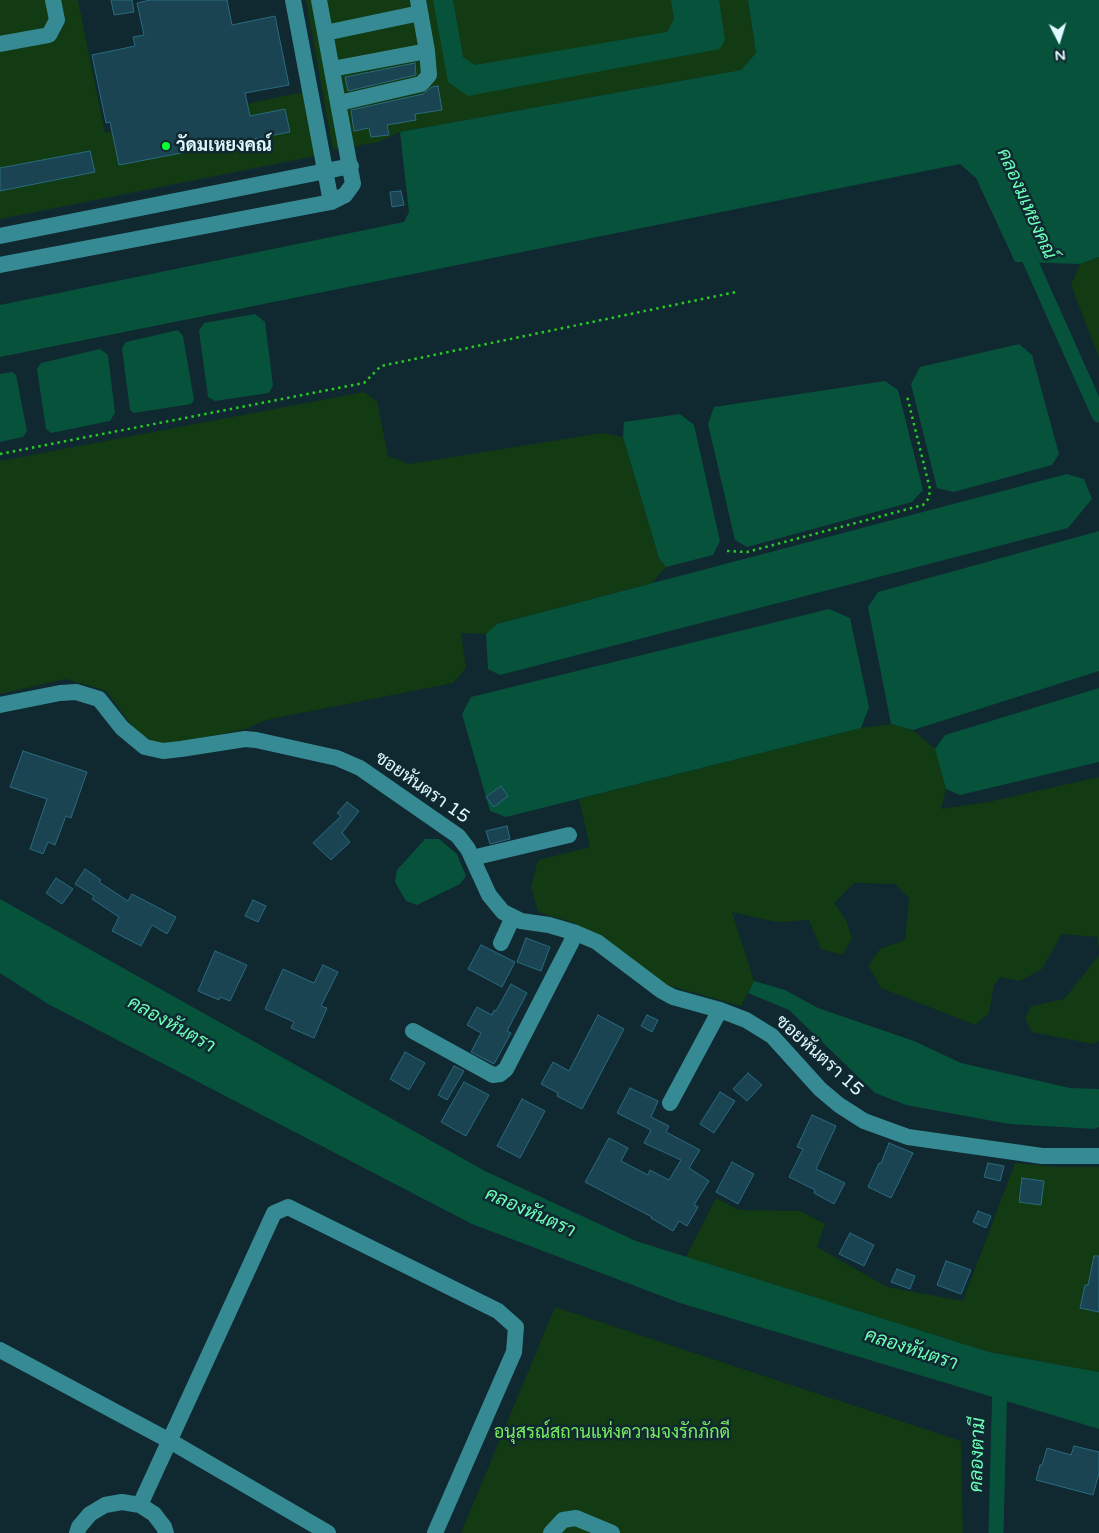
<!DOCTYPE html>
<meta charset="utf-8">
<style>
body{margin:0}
#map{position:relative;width:1099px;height:1533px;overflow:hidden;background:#102830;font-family:"Varela Round",sans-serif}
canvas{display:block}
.north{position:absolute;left:1034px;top:15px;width:50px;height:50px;-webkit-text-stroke:4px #102830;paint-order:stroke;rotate:175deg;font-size:14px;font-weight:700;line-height:20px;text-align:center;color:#def9ff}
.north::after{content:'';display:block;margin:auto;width:18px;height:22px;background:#def9ff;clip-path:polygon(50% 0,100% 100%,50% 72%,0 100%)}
</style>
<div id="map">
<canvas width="1099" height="1533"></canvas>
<div class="north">N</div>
</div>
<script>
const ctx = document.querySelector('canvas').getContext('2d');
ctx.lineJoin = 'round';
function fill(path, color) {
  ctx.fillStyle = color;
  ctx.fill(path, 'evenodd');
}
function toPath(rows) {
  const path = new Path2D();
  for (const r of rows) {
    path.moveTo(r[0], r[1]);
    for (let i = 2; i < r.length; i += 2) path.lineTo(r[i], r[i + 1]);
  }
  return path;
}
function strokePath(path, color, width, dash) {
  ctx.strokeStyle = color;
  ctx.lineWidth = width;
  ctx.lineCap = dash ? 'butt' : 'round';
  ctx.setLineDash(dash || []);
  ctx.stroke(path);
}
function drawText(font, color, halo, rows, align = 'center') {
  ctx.font = font + ' "Varela Round",Sarabun,sans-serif';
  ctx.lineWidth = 5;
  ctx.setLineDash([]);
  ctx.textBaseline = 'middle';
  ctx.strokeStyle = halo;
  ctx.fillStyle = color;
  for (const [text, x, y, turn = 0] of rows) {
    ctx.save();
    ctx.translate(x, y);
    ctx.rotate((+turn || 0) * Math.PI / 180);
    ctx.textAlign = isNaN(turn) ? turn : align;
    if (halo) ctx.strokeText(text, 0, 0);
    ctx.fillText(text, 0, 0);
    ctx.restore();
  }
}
fill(toPath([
 [0,0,46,0,50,18,44,29,0,37],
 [60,0,78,0,105,133,304,92,315,156,0,219,0,49,57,37,65,23],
 [306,0,748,0,756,53,741,70,400,132,379,142,333,150],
 [1099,257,1099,358,1071,285,1080,264],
 [364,392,377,401,388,456,409,464,602,433,623,437,659,558,666,567,652,583,497,624,486,634,461,633,466,668,453,683,266,720,245,729,181,743,156,743,138,734,106,691,66,679,0,694,0,461],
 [891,724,913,730,935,749,946,789,941,809,988,802,1099,777,1099,948,1097,937,1062,934,1042,969,1020,981,1000,977,994,985,989,1013,975,1025,881,988,868,965,880,949,905,940,909,898,895,884,854,883,834,903,846,920,852,939,842,955,821,949,809,920,776,922,732,912,754,981,741,1006,667,985,604,938,571,922,538,912,531,887,538,860,590,847,579,799,861,728],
 [1099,955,1099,1041,1093,1044,1032,1032,1025,1019,1031,1006,1064,999],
 [1015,1163,1058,1167,1099,1167,1099,1372,989,1352,686,1257,716,1198,739,1210,800,1211,825,1224,817,1247,887,1287,963,1301],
 [555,1307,961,1441,963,1533,461,1533]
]), '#123a13');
fill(toPath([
 [433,0,453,0,463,57,475,65,667,32,674,19,671,0,719,0,725,40,720,49,468,96,448,82],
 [748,0,1099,0,1099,257,1080,264,1015,262,976,178,960,164,0,357,0,305,404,222,409,212,400,132,741,70,756,53],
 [255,314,265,322,273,385,269,393,215,401,208,397,199,331,204,323],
 [178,330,183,336,194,400,191,404,134,413,130,410,122,348,126,342],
 [1019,344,1032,355,1059,454,1052,465,954,492,937,488,911,384,920,367],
 [100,349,108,355,115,413,110,421,51,433,46,429,37,369,41,363],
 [12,372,16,375,27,431,23,437,0,442,0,374],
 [885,381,898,390,923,490,912,502,747,547,735,540,708,424,714,407],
 [680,414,694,425,720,541,713,555,666,567,659,558,623,437,624,422],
 [1067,474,1084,479,1092,499,1068,528,500,675,488,669,486,634,497,624],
 [1099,531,1099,671,913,730,891,724,868,607,878,592],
 [829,609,850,618,869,707,861,728,506,817,490,811,462,714,471,697],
 [1099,688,1099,762,960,795,946,789,935,749,945,735],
 [425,839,439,839,457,854,466,876,460,884,417,905,406,901,395,882,397,870],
 [0,899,485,1171,636,1241,989,1352,1099,1372,1099,1429,680,1303,472,1224,48,1004,0,973],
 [754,981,785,990,818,1008,914,1041,961,1063,1070,1088,1099,1089,1099,1127,1095,1129,1009,1124,906,1105,875,1093,789,1010,748,993]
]), '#06523b');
strokePath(toPath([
 [1023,245,1099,415],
 [996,1533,1000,1379]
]), '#06523b', 15);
const building = toPath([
 [111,0,132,0,134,12,114,15,111,0],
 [150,0,227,0,232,25,275,16,289,85,245,93,250,116,285,109,290,132,119,165,110,122,106,123,92,55,135,46,133,37,144,35,137,3,150,0],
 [415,63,416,75,348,91,345,77,415,63],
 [438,86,442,110,415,114,416,120,387,125,389,135,371,137,369,128,354,131,351,110,423,94,432,87,438,86],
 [90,151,95,172,0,191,0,168,90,151],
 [401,191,404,205,392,207,390,192,401,191],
 [23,751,87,772,71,818,66,816,55,845,48,842,43,854,30,849,47,799,10,787,23,751],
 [501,786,508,796,494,807,486,797,501,786],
 [347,802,359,811,342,833,350,842,331,860,313,843,341,816,337,813,347,802],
 [507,826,510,839,490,844,486,831,507,826],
 [85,869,101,880,99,882,128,901,132,894,176,917,167,934,152,925,141,946,112,931,119,917,92,899,94,896,75,884,85,869],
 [56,878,73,889,62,904,46,893,56,878],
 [253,900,266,906,258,922,245,916,253,900],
 [526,938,550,947,541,971,517,962,526,938],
 [481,945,515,962,502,987,468,969,481,945],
 [215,951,247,965,230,1001,220,997,219,1000,198,991,215,951],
 [323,965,338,972,321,1006,327,1008,314,1038,291,1028,294,1022,265,1009,283,969,314,983,323,965],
 [511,984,527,993,507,1031,511,1033,494,1064,471,1052,481,1033,467,1025,477,1007,492,1015,494,1010,496,1011,511,984],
 [598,1015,624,1029,582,1109,557,1096,558,1093,541,1084,553,1062,569,1071,598,1015],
 [647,1015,658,1020,652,1032,641,1026,647,1015],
 [405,1052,425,1063,409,1090,390,1079,405,1052],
 [454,1066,464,1071,447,1100,438,1095,454,1066],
 [748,1073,762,1085,747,1101,733,1089,748,1073],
 [464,1082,489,1095,466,1136,441,1122,464,1082],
 [630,1088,658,1101,651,1117,669,1126,666,1132,700,1150,689,1168,709,1181,694,1205,698,1207,687,1226,679,1221,673,1231,651,1218,652,1217,585,1182,609,1138,628,1148,621,1161,648,1175,650,1170,669,1180,681,1160,644,1143,651,1130,617,1113,630,1088],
 [720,1092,735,1101,714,1133,700,1124,720,1092],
 [522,1099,545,1111,520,1158,497,1146,522,1099],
 [812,1115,836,1126,816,1169,845,1183,834,1204,814,1193,815,1190,789,1177,803,1149,797,1147,812,1115],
 [889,1143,913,1153,891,1198,868,1187,879,1163,881,1163,889,1143],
 [732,1162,754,1174,738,1204,716,1192,732,1162],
 [988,1163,1004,1166,1000,1181,984,1177,988,1163],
 [1022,1178,1044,1181,1041,1205,1019,1202,1022,1178],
 [978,1211,991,1216,986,1228,973,1222,978,1211],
 [850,1233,874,1245,864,1266,839,1254,850,1233],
 [1094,1256,1099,1256,1099,1312,1080,1308,1085,1285,1088,1285,1094,1256],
 [946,1261,971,1270,961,1294,937,1285,946,1261],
 [897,1269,915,1276,910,1289,891,1282,897,1269],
 [1074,1446,1099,1452,1099,1473,1093,1495,1036,1480,1040,1465,1042,1465,1047,1448,1071,1455,1074,1446]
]);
fill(building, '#1a4452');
strokePath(building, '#2a6b81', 1);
strokePath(toPath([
 [0,454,364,383,381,366,736,292],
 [727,551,747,552,923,505,929,498,930,489,907,396]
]), '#26cc25', 2.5, [2.5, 4]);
strokePath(toPath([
 [293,0,331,202],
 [325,33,420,13],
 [0,44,49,35,57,20,53,0],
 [332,69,427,51],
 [339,103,421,84,424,81,429,75,427,51,418,0],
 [0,236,351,166],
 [0,265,331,202,345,195,353,184,319,0],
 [0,705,60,693,76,692,99,699,122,728,145,747,163,751,181,749,245,739,256,740,337,758,360,768,458,836,468,849,489,895,503,912,521,921,549,925,576,933,597,942,662,991,673,997,720,1010,746,1020,772,1036,820,1089,839,1105,864,1121,908,1137,1042,1156,1099,1156],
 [472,858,569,835],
 [501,943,513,917],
 [413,1031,493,1075,500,1074,506,1069,576,933],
 [670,1103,720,1010],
 [0,1350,170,1441,328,1533],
 [140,1505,274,1213,288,1207,498,1311,516,1327,514,1352,435,1533],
 [77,1533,79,1527,90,1514,105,1505,122,1502,140,1505,154,1514,164,1527,166,1533],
 [551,1533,563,1520,576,1518,612,1533]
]), '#368a93', 16);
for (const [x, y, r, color] of [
 [166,146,5,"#0aff30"]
]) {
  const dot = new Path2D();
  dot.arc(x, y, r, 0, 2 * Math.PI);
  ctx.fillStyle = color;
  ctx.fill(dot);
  strokePath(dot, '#102830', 2);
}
drawText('bold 18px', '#def9ff', '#102830', [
 ["วัดมเหยงคณ์",176,146]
], 'left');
drawText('18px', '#def9ff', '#102830', [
 ["ซอยหันตรา 15",422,788,35],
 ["ซอยหันตรา 15",819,1056,42]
]);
drawText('18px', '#79ec5d', '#102830', [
 ["อนุสรณ์สถานแห่งความจงรักภักดี",612,1433]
]);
drawText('italic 19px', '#6cffb8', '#102830', [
 ["คลองมเหยงคณ์",1026,204,66],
 ["คลองหันตรา",171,1025,29],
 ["คลองหันตรา",530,1213,24],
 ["คลองหันตรา",911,1350,18],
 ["คลองตามี",978,1455,-88]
]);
</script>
